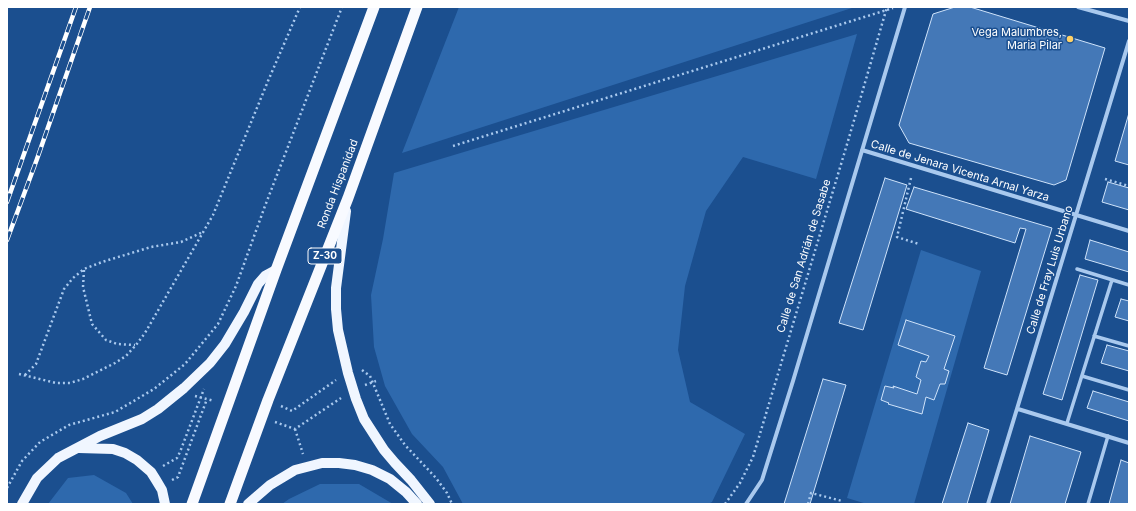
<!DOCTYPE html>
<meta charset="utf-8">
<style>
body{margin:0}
#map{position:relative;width:1136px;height:511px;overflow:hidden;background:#1b4f8f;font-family:Inter,sans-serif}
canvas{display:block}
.frame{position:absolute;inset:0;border:8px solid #fff;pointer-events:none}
</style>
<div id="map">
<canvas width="1136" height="511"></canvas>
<div class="frame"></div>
</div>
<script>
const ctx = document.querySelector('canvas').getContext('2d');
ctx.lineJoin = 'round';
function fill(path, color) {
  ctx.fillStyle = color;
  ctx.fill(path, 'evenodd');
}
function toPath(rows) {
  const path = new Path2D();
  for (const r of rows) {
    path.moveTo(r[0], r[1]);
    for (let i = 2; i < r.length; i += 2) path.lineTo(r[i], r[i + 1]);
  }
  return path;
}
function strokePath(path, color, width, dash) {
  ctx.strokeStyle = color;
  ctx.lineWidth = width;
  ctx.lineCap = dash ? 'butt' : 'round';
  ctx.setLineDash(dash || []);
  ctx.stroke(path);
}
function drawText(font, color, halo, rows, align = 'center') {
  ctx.font = font + ' Inter,sans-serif';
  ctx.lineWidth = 3;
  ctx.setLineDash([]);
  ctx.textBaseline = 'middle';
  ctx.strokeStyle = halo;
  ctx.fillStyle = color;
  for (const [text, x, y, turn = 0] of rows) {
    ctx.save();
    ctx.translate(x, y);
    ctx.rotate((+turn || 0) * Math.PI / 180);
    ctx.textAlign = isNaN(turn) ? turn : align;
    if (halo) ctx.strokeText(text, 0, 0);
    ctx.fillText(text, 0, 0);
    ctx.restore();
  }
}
fill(toPath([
 [459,7,855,7,402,153],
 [857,34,816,179,743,157,706,211,685,286,678,350,690,402,745,434,712,502,708,504,463,504,443,467,412,434,385,386,374,347,371,295,383,239,394,173],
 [921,250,981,271,914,504,867,504,847,498],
 [94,475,126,493,133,504,48,504,68,478],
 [320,484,359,484,393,504,282,504,289,499]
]), '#2e69ad');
const building = toPath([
 [955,7,970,7,1105,48,1066,180,1054,185,909,143,899,125,933,14,955,7],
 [1129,113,1129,165,1115,161,1129,113],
 [885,178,907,185,863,330,839,323,885,178],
 [1108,182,1129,188,1129,210,1102,202,1108,182],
 [914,187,1052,228,1007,375,984,368,1026,229,1020,228,1015,243,906,209,914,187],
 [1090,240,1129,252,1129,272,1085,259,1090,240],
 [1080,275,1098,280,1062,400,1043,394,1080,275],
 [1121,299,1129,301,1129,321,1115,317,1121,299],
 [906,320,955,336,944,369,949,371,945,384,940,384,934,400,926,397,922,414,888,404,889,403,881,400,885,386,894,388,893,386,917,394,921,380,916,377,921,361,926,362,929,356,898,345,906,320],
 [1107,345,1129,351,1129,371,1101,363,1107,345],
 [823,379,846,385,810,504,784,504,823,379],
 [1093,391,1129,402,1129,421,1087,408,1093,391],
 [968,423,989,430,967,504,942,504,968,423],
 [1030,436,1081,452,1065,504,1010,504,1030,436],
 [1121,460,1129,463,1129,504,1109,504,1121,460]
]);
fill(building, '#4478b7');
strokePath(building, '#cfe3fa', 1);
strokePath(toPath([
 [453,146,893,8],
 [911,178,897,237,919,244],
 [1105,179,1129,186],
 [84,270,83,287,92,324,106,340,117,344,135,345],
 [362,370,370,376,390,424,405,445,436,478,447,493,452,504],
 [19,374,56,383,70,383,83,379,115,363,126,356,136,345,145,333,213,215,268,81,300,7],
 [25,375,36,364,64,289,73,278,84,269,102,262,151,247,181,242,203,232],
 [365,385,376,381],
 [195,396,214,401],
 [281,406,292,411,336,380],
 [275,422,295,429,341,398],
 [295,429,303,454],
 [163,466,177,458,180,452,204,389],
 [172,480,178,477,207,399],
 [7,488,22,461,40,442,69,425,115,412,154,389,185,364,218,324,236,286,265,206,342,7],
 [725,504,740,483,753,457,848,141,887,7],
 [808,504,811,493,842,501]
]), '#a9c9ee', 2.5, [2, 3]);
strokePath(toPath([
 [1077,269,1129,285],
 [1094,336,1129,346],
 [1082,376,1129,390],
 [1067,423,1112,280],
 [1088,504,1108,436]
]), '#a9c9ee', 3.5);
strokePath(toPath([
 [1078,7,1129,21],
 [862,150,1129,231],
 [1018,409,1129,443],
 [746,504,762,480,793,381,905,7],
 [988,504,1129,41]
]), '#a9c9ee', 4);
strokePath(toPath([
 [346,211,336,288,336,309,338,330,348,373,356,399,364,419,384,450,395,463,411,480,430,504],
 [79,448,113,449,125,453,137,460,151,472,156,480,162,490,165,504],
 [22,504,37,478,58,458,100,436,142,419,158,409,184,388,210,363,225,344,244,312,258,284,265,276,276,270],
 [248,504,270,485,295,470,322,463,339,463,355,465,372,470,390,479,406,492,417,504]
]), '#f0f6ff', 10);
strokePath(toPath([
 [192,504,276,270,374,7],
 [230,504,268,400,348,198,417,7]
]), '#f8faff', 11);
const rail = toPath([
 [7,202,76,7],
 [7,240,37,159,90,7]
]);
strokePath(rail, '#fff', 4.5);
strokePath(rail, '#1b4f8f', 3, [9]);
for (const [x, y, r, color] of [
 [1070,39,4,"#ffd166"]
]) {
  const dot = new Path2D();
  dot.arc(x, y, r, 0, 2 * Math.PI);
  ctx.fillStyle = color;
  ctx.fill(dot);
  strokePath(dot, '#1b4f8f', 1.5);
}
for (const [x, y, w] of [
 [325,256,34]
]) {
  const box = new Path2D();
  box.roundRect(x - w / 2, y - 8, w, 16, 3);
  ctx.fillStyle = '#1b4f8f';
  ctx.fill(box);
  strokePath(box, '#fff', 1);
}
drawText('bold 10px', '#fff', null, [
 ["Z-30",325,256]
]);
drawText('11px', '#fff', '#1b4f8f', [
 ["Vega Malumbres,",1062,33],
 ["Maria Pilar",1062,46]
], 'right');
drawText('11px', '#fff', '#1b4f8f', [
 ["Calle de Jenara Vicenta Arnal Yarza",960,171,17],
 ["Ronda Hispanidad",338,184,-69],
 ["Calle de San Adrián de Sasabe",804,256,-73],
 ["Calle de Fray Luis Urbano",1050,270,-73]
]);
</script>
